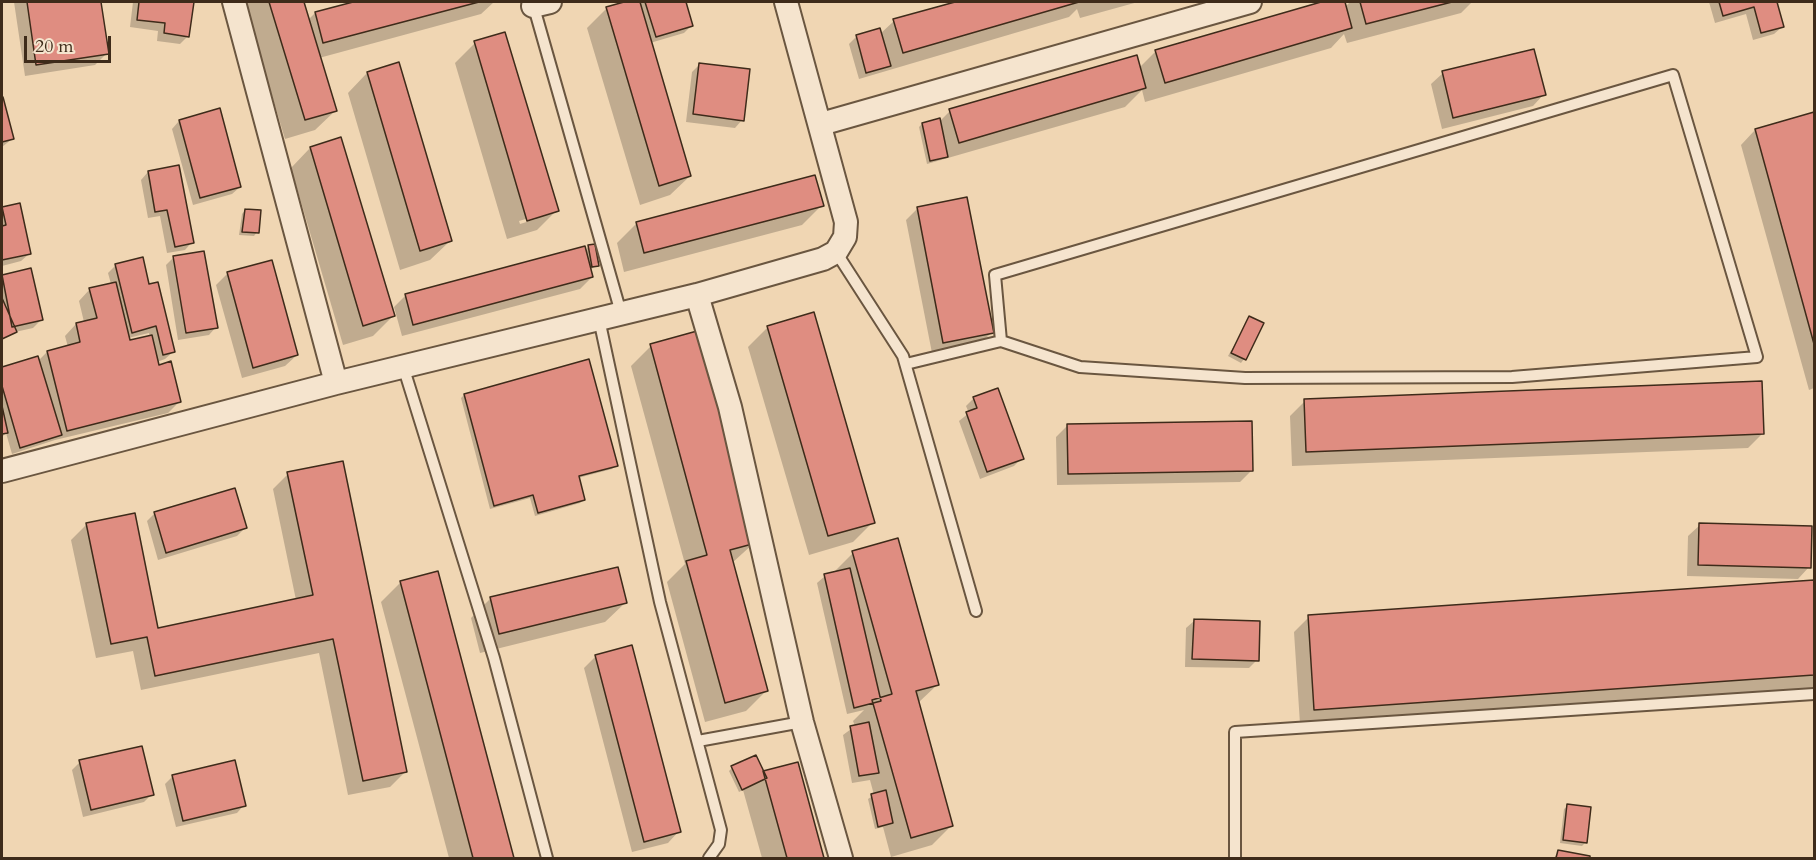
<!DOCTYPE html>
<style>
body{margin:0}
#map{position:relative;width:1816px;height:860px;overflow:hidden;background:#f0d6b3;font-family:Cardo,serif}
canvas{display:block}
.frame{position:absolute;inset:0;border:3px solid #3e2b1a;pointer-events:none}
.scale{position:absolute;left:24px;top:36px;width:87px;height:27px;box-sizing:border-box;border:3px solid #3e2b1a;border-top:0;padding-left:8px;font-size:18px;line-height:21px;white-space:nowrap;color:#3e2b1a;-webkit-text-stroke:4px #f5e4ce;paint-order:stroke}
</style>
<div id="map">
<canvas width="1816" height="860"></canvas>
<div class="frame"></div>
<div class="scale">20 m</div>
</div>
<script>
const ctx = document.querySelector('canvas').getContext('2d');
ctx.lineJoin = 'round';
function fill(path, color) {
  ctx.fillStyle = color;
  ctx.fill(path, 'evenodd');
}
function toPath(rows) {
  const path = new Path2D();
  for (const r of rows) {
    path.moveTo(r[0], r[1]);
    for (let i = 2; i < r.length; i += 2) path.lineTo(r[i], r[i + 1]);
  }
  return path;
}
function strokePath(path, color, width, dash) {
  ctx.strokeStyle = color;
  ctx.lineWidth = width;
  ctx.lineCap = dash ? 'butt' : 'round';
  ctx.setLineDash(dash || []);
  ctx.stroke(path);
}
fill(toPath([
 [14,2,99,2,107,53,95,65,25,76],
 [133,2,192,2,188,36,180,44,157,41,158,31,130,27],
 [244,2,302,2,308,20,315,13,359,2,494,2,481,14,319,58,335,111,315,130,285,139],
 [629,2,685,2,692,25,684,33,650,43,690,176,670,195,640,205,587,28,607,8],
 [960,2,1138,2,1080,18,1077,9,1069,17,859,79,849,44,857,36,880,34,894,21],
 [1327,2,1343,2,1345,7,1350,2,1472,2,1461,13,1347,43,1344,34,1331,48,1145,102,1142,90,1125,107,927,164,919,127,922,124,939,122,950,111,1139,68,1156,51],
 [1709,2,1775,2,1782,27,1774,34,1753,40,1746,14,1715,23],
 [504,34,557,210,537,230,507,239,455,63,475,43],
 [536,216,536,219,520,224,519,221],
 [699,65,742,120,735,128,686,122,692,72],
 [367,73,450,241,430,260,400,270,348,93],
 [1443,73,1544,94,1533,106,1442,129,1431,84],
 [2,99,12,139,2,147],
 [1814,114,1814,388,1809,390,1741,145,1755,130],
 [179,121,240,187,232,194,193,205,172,129],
 [310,148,393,316,373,336,343,345,291,168],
 [148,172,192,242,185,250,167,253,160,216,148,218,141,180],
 [822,205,802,225,624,272,617,243,636,224],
 [918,208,992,332,980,344,932,353,906,220],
 [3,209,29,254,21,261,2,266],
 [245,210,257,232,254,236,239,235,242,214],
 [589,246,597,265,590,270,592,277,580,289,402,336,394,307,406,295,585,251],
 [174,257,216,327,209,335,178,340,166,265],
 [116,265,148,286,173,352,165,359,157,362,180,401,168,413,55,440,12,454,6,433,2,437,2,368,37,358,38,361,47,352,68,347,65,336,76,324,84,322,79,301,90,289,111,284,108,273],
 [149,333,150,337,129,342,128,338],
 [30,270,41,320,33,328,15,332,2,340,2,276],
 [227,274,297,355,285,366,242,378,216,285],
 [1250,318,1244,359,1241,363,1228,356],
 [768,327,873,522,853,542,809,555,748,347],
 [651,346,754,543,732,563,766,691,746,711,705,722,667,582,685,564,631,366],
 [464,395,616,465,612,469,578,478,584,500,580,503,535,516,530,498,490,509,461,398],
 [974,398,1022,458,1014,466,980,479,959,421,969,413,966,406],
 [1305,401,1763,433,1748,448,1292,466,1290,416],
 [1067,426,1251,471,1240,482,1057,485,1056,437],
 [288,474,405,772,390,787,348,795,319,653,141,690,133,651,96,658,71,540,86,525,134,515,157,629,296,600,273,489],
 [155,513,245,528,237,536,158,560,147,521],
 [1700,525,1809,567,1798,579,1687,576,1688,536],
 [853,553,937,685,918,703,952,825,932,845,891,857,883,827,875,829,868,799,874,795,870,780,852,783,843,735,855,726,853,721,864,710,847,714,817,583,825,576,833,573],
 [437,573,512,858,449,858,381,602,401,582],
 [1814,582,1814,688,1300,724,1294,632,1309,617],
 [491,598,625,603,605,622,480,653,471,618],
 [1194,621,1257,660,1249,668,1185,667,1186,628],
 [596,656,679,831,668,843,632,852,584,668],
 [80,762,152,794,144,802,83,817,72,770],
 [796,764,823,858,762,858,743,790,739,792,729,771,732,768,762,774],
 [173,776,244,805,237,813,176,827,165,784],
 [1568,806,1586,842,1582,846,1560,843,1564,809],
 [1558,852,1588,857,1588,858,1554,858]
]), '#0003');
const building = toPath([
 [27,2,101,2,109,54,36,65,27,2],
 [139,2,194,2,189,37,164,33,165,23,137,20,139,2],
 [269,2,304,2,337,111,305,120,269,2],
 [353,2,479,2,323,43,315,12,353,2],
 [624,2,640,2,691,176,659,186,606,7,624,2],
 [645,2,686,2,693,26,656,37,645,2],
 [955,2,1079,2,903,53,893,19,955,2],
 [1321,2,1345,2,1352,28,1165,83,1155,50,1321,2],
 [1360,2,1452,2,1366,24,1360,2],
 [1719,2,1777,2,1784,27,1761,33,1754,7,1723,16,1719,2],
 [880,28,891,66,866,73,856,35,880,28],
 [505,32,559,211,527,221,474,41,505,32],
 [1534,49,1546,95,1453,118,1442,71,1534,49],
 [1137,55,1146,88,959,143,949,109,1137,55],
 [399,62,452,241,420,251,367,72,399,62],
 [699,63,750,69,744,121,693,114,699,63],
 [3,97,14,139,2,142,2,98,3,97],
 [220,108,241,187,200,198,179,120,220,108],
 [1814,112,1814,344,1755,129,1814,112],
 [940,118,948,157,930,161,922,123,940,118],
 [341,137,395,316,363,326,310,147,341,137],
 [179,165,194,243,175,247,167,210,155,212,148,171,179,165],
 [815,175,824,206,644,253,636,222,815,175],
 [967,197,994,333,943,343,917,207,967,197],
 [20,203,31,254,2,260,2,226,6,225,2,207,20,203],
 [245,209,261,210,259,233,242,232,245,209],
 [595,244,599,266,592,267,588,245,595,244],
 [585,246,593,277,413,325,405,294,585,246],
 [204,251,218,328,186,333,173,256,204,251],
 [143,257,149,284,158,282,175,352,163,355,156,326,132,333,115,264,143,257],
 [272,260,298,355,253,368,227,272,272,260],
 [31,268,43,320,12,327,2,275,31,268],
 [116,282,130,340,152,335,159,365,171,361,181,402,67,431,47,351,80,342,76,323,97,318,89,288,116,282],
 [2,298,17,332,2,339,2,298],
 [814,312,875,523,828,536,767,326,814,312],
 [1249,316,1264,323,1246,360,1231,353,1249,316],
 [697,331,756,543,730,550,768,691,725,703,686,561,707,555,650,344,697,331],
 [38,356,62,435,20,448,2,386,2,367,38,356],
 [589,359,618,466,579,476,585,500,538,513,533,495,494,506,464,394,589,359],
 [1762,381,1764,434,1306,452,1304,399,1762,381],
 [998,388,1024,459,987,472,966,412,977,408,973,397,998,388],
 [2,406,8,433,2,434,2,406],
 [1252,421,1253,471,1068,474,1067,424,1252,421],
 [343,461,407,772,363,781,333,639,155,676,147,637,111,644,86,523,135,513,158,628,313,595,287,472,343,461],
 [235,488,247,528,166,553,154,512,235,488],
 [1699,523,1812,526,1811,568,1698,565,1699,523],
 [898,538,939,685,916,691,953,826,911,838,872,700,892,694,852,551,898,538],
 [618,567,627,603,499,634,490,597,618,567],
 [850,568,881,701,854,708,824,574,850,568],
 [438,571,514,858,473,858,400,581,438,571],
 [1814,580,1814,675,1314,710,1308,615,1814,580],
 [1194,619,1260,621,1259,661,1192,659,1194,619],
 [632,645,681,832,644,842,595,655,632,645],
 [869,722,879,773,859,776,850,726,869,722],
 [142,746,154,795,91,810,79,760,142,746],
 [756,755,767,778,742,790,731,766,756,755],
 [235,760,246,806,183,821,172,775,235,760],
 [798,762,824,858,787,858,763,771,798,762],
 [886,790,893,823,878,827,871,794,886,790],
 [1567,804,1591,807,1587,843,1563,840,1567,804],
 [1558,850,1590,856,1590,858,1556,858,1558,850]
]);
fill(building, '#df8d81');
strokePath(building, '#3e2b1a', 1.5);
const lane = toPath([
 [533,4,621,313],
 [836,252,903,356,976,611],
 [599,319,660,602,721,830,719,844,709,858],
 [906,364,1001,341,1080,367,1245,378,1512,377,1757,357,1673,75,995,275,1001,341],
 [403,366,494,658,547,858],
 [698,741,802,722],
 [1235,858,1235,732,1814,694]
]);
const street = toPath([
 [234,2,336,383],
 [533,6,550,2],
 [821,124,1250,2],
 [697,295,730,407,802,722,841,858],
 [2,471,336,383,697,295,823,259,836,252,845,237,846,222,786,2]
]);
strokePath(lane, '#6a5640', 14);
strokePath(street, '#6a5640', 26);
strokePath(lane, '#f5e4ce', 10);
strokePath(street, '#f5e4ce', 22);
</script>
